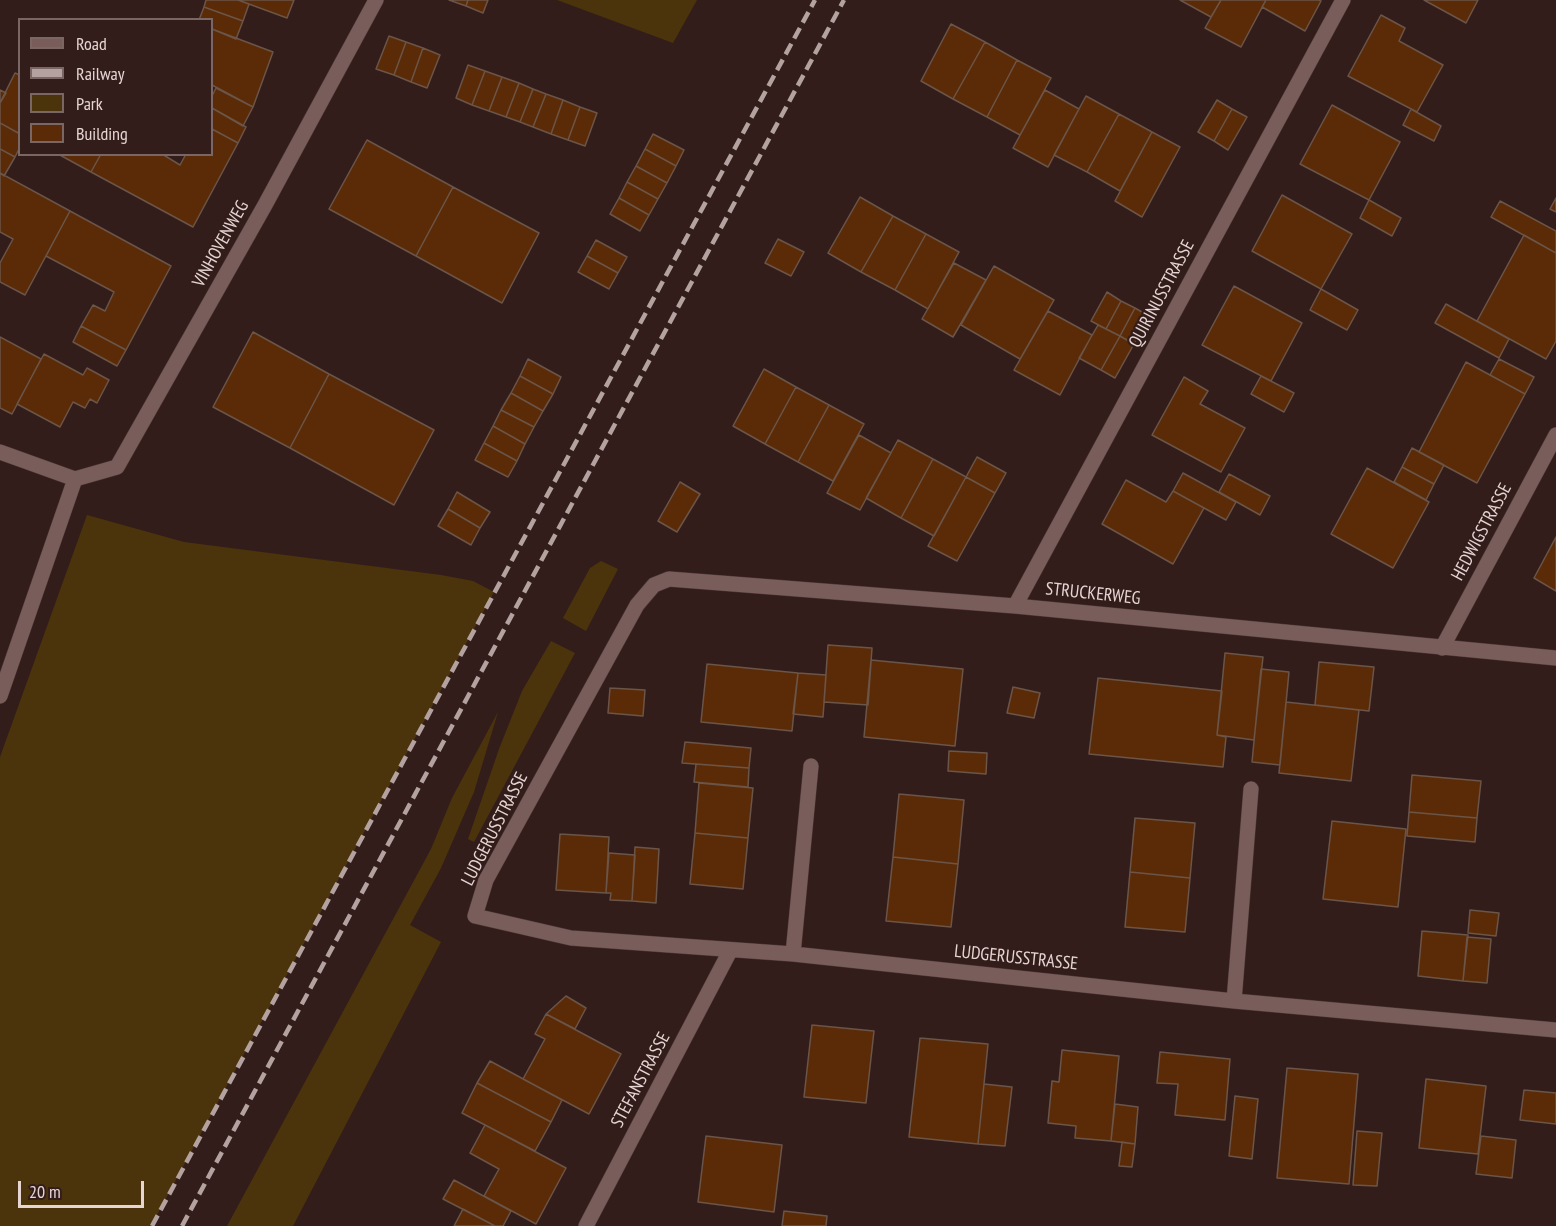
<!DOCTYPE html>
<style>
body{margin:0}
#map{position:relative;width:1556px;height:1226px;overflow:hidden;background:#331d1b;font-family:"PT Sans Narrow",sans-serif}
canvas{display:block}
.legend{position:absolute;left:18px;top:18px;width:195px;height:138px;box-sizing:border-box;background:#331d1b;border:2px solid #7a6765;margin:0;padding:8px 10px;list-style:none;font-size:18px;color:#e5d5d3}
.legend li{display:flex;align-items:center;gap:12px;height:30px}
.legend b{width:30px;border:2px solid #7a6765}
.scale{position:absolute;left:18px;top:1181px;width:126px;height:27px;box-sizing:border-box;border:3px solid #e5d5d3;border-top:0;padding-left:8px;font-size:18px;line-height:21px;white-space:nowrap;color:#e5d5d3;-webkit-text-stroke:4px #331d1b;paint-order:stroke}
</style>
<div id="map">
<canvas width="1556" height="1226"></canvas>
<ul class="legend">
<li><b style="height:8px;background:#795d5a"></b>Road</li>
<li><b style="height:8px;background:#b3a2a0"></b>Railway</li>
<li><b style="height:16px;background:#4b340c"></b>Park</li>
<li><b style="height:16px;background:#5b2b07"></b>Building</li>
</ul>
<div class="scale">20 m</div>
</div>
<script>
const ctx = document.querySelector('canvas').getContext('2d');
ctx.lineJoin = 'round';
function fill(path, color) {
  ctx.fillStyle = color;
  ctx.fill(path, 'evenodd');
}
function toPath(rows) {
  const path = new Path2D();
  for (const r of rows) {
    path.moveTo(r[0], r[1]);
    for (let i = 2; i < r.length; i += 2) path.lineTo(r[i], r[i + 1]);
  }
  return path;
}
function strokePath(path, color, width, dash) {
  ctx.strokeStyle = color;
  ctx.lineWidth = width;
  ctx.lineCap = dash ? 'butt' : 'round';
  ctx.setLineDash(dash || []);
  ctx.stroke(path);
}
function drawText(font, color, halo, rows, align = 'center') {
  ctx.font = font + ' "PT Sans Narrow",sans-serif';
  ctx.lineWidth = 4.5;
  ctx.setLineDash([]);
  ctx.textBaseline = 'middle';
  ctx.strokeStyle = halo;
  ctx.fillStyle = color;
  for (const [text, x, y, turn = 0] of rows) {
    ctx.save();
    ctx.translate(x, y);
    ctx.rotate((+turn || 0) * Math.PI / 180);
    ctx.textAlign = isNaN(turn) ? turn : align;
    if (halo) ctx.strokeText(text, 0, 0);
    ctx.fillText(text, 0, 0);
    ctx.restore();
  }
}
fill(toPath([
 [557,0,697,0,673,43],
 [87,515,184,542,441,575,473,581,494,592,151,1226,0,1226,0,757],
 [601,561,618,569,586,631,563,618,590,568],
 [551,641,575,653,474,842,468,839,499,749,522,691],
 [498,712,474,792,441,868,410,925,441,942,293,1226,227,1226,431,849,452,798]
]), '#4b340c');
const building = toPath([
 [206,0,238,0,249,4,243,21,204,7,206,0],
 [238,0,294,0,287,18,238,0],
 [449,0,468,0,466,6,449,0],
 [468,0,488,0,483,13,466,6,468,0],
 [1180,0,1221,0,1211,17,1180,0],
 [1221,0,1266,0,1241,47,1205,28,1221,0],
 [1266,0,1319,0,1321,1,1305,31,1262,7,1266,0],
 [1424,0,1478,0,1466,23,1424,0],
 [204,7,243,21,236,39,212,29,212,20,199,20,204,7],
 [1381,15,1405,28,1399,41,1443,65,1417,112,1348,76,1381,15],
 [951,24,985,42,953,99,921,81,951,24],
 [212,29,273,52,253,107,212,85,212,29],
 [389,36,406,42,394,75,376,69,389,36],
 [406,42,423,48,411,82,394,75,406,42],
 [985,42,1017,60,987,117,953,99,985,42],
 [423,48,440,55,427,88,411,82,423,48],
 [1017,60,1051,78,1020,135,987,117,1017,60],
 [468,65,485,71,472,105,456,98,468,65],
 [485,71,502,77,489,111,472,105,485,71],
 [15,73,20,75,20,134,0,123,0,103,15,73],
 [502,77,519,83,506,117,489,111,502,77],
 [519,83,533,89,520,122,506,117,519,83],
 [216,88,253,107,243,126,212,108,212,96,216,88],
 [533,89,546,94,533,127,520,122,533,89],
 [0,90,6,93,0,103,0,90],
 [1045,90,1079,109,1048,167,1013,148,1045,90],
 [546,94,563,100,551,134,533,127,546,94],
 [1086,96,1119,114,1087,172,1054,155,1086,96],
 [563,100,580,107,568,140,551,134,563,100],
 [1217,100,1232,109,1214,141,1198,132,1217,100],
 [1332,105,1400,142,1369,200,1300,164,1332,105],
 [580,107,597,113,585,146,568,140,580,107],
 [212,108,246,127,238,143,212,129,212,108],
 [1232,109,1247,117,1228,150,1214,141,1232,109],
 [1411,109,1441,126,1434,141,1403,125,1411,109],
 [1119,114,1152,132,1120,191,1087,172,1119,114],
 [0,123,20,134,20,147,15,157,0,149,0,123],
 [212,129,238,143,193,227,91,172,101,154,162,154,180,165,186,154,212,154,212,129],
 [1152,132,1180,147,1142,217,1115,201,1152,132],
 [653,134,684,150,676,166,645,149,653,134],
 [367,140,453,187,416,256,329,209,367,140],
 [0,149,15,157,4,176,0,173,0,149],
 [645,149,676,166,667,183,636,166,645,149],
 [58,154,101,154,91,172,58,154],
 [636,166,667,183,658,199,627,182,636,166],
 [0,173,70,211,25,295,0,282,0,263,13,239,0,232,0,173],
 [627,182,658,199,649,215,619,198,627,182],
 [453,187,539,233,502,303,416,256,453,187],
 [1282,195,1352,234,1321,289,1252,251,1282,195],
 [860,197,893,216,861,272,828,253,860,197],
 [619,198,649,215,640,231,610,214,619,198],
 [1556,198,1556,212,1550,209,1556,198],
 [1369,200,1401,218,1392,236,1360,218,1369,200],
 [1500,201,1556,231,1556,253,1491,217,1500,201],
 [70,211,171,266,126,350,81,326,93,305,105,311,114,292,46,256,70,211],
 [893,216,926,234,895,290,861,272,893,216],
 [926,234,959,252,928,309,895,290,926,234],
 [1524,235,1556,253,1556,341,1546,359,1477,321,1524,235],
 [778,239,804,252,791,276,765,263,778,239],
 [596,240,627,257,618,273,587,256,596,240],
 [587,256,618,273,609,289,578,272,587,256],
 [954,263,986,280,953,337,922,319,954,263],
 [994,266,1054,300,1020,359,961,325,994,266],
 [1234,286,1302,323,1271,381,1202,345,1234,286],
 [1321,289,1358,310,1347,330,1310,310,1321,289],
 [1107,292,1121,301,1106,329,1091,321,1107,292],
 [1121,301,1135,308,1120,336,1106,329,1121,301],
 [1446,304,1509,339,1499,358,1435,323,1446,304],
 [1135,308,1149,316,1134,344,1120,336,1135,308],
 [1048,311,1092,335,1060,395,1014,370,1048,311],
 [1098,325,1120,336,1101,370,1079,358,1098,325],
 [81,326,126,350,117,366,73,342,81,326],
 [253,332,329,374,290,448,213,407,253,332],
 [1120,336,1134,344,1115,378,1101,370,1120,336],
 [0,337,41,359,12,414,0,408,0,337],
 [44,354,83,375,87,368,109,380,97,403,90,399,85,408,73,402,60,427,17,404,44,354],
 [528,359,561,377,553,394,520,376,528,359],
 [1499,359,1534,377,1525,394,1490,375,1499,359],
 [1466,362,1525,394,1477,483,1419,452,1466,362],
 [764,369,796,387,765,444,733,426,764,369],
 [329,374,434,430,394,505,290,448,329,374],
 [520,376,553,394,543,411,511,393,520,376],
 [1261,376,1294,393,1284,412,1251,394,1261,376],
 [1184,377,1208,391,1200,404,1245,428,1221,472,1152,435,1184,377],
 [796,387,829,405,798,462,765,444,796,387],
 [511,393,543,411,534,427,501,410,511,393],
 [829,405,864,424,833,481,798,462,829,405],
 [501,410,534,427,525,444,493,426,501,410],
 [493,426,525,444,517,461,484,443,493,426],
 [859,435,891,453,860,510,827,493,859,435],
 [898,440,933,459,901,518,866,498,898,440],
 [484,443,517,461,508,477,475,460,484,443],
 [1412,448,1444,465,1434,484,1402,467,1412,448],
 [977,457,1006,473,995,493,966,477,977,457],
 [933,459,966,477,934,536,901,518,933,459],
 [1402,467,1434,484,1426,500,1394,482,1402,467],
 [1367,468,1429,502,1393,568,1331,534,1367,468],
 [1183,473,1236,502,1226,520,1173,491,1183,473],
 [1229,474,1270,496,1260,515,1219,492,1229,474],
 [966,477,995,493,957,561,928,546,966,477],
 [1126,480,1166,502,1173,491,1204,508,1173,564,1102,524,1126,480],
 [680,482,700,494,677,532,658,521,680,482],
 [457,492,490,512,480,528,448,509,457,492],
 [448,509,480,528,471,545,438,526,448,509],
 [1556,537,1556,591,1534,578,1556,537],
 [828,645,872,648,868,705,824,702,828,645],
 [1225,653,1263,657,1254,740,1217,735,1225,653],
 [871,660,963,669,955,746,864,737,871,660],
 [1319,662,1374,667,1369,711,1315,705,1319,662],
 [707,664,798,673,792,731,701,722,707,664],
 [1261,669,1289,672,1280,765,1252,762,1261,669],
 [798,673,826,675,823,717,793,714,798,673],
 [1098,678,1222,691,1217,735,1226,737,1223,767,1089,754,1098,678],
 [1013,687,1040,693,1034,718,1007,713,1013,687],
 [610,688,645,690,643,716,608,713,610,688],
 [1286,702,1359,710,1351,781,1279,773,1286,702],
 [685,742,751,748,749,768,682,763,685,742],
 [949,751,987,753,986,774,948,771,949,751],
 [696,764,749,768,748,787,694,782,696,764],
 [1412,775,1481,781,1477,818,1409,812,1412,775],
 [699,783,753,788,748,838,695,833,699,783],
 [899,794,964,800,958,864,893,857,899,794],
 [1409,812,1477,818,1475,842,1407,836,1409,812],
 [1135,818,1195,823,1190,878,1130,872,1135,818],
 [1332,821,1406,829,1398,907,1323,899,1332,821],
 [695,833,748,838,743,889,690,884,695,833],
 [560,834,609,837,606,893,556,890,560,834],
 [635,847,659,849,656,903,632,901,635,847],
 [609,853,635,855,632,901,610,900,611,893,606,893,609,853],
 [893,857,958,864,951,927,886,921,893,857],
 [1130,872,1190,878,1185,932,1125,927,1130,872],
 [1470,910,1499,913,1496,936,1468,933,1470,910],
 [1422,931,1468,935,1463,981,1418,976,1422,931],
 [1467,937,1491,939,1487,983,1463,981,1467,937],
 [566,996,586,1008,575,1029,546,1014,566,996],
 [546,1014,621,1054,589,1114,523,1079,545,1039,535,1034,546,1014],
 [812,1025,874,1031,866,1103,804,1097,812,1025],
 [920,1038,988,1044,978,1144,909,1137,920,1038],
 [1062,1050,1119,1056,1111,1141,1075,1138,1076,1126,1048,1123,1052,1081,1059,1082,1062,1050],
 [1160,1052,1230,1059,1225,1120,1175,1115,1178,1084,1157,1083,1160,1052],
 [490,1061,562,1100,551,1122,477,1083,490,1061],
 [1287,1068,1358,1074,1349,1184,1277,1178,1287,1068],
 [1426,1079,1486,1086,1478,1154,1419,1148,1426,1079],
 [477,1083,551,1122,535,1151,462,1113,477,1083],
 [984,1084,1012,1087,1005,1146,978,1144,984,1084],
 [1524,1090,1556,1093,1556,1124,1520,1120,1524,1090],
 [1235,1096,1258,1099,1252,1159,1229,1156,1235,1096],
 [1115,1104,1138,1107,1135,1144,1111,1141,1115,1104],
 [485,1125,566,1168,536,1224,484,1196,499,1169,470,1153,485,1125],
 [1357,1131,1382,1133,1377,1186,1353,1185,1357,1131],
 [706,1136,782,1145,774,1212,698,1202,706,1136],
 [1481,1136,1516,1140,1512,1178,1476,1174,1481,1136],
 [1122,1142,1135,1144,1132,1167,1119,1166,1122,1142],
 [454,1180,511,1211,503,1226,495,1226,443,1199,454,1180],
 [463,1209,495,1226,454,1226,463,1209],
 [784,1211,827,1216,826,1226,782,1226,784,1211]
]);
fill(building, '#5b2b07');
strokePath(building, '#6b5548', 1.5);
const minor = toPath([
 [0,452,75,479],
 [75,479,117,467,265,205,376,0],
 [1015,606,1343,0],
 [1442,648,1556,435],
 [1556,658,1015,606,669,579,654,585,637,605,486,880,475,916,571,938,793,954,1234,1001,1556,1030],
 [0,696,75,479],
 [793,954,811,766],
 [1234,1001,1251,789],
 [586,1226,730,951]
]);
strokePath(minor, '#4b3836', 16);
strokePath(minor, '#795d5a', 15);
strokePath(toPath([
 [152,1226,815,0],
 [182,1226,844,0]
]), '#b3a2a0', 4.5, [12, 6]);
drawText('18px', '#e5d5d3', '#331d1b', [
 ["VINHOVENWEG",221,244,-61],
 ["QUIRINUSSTRASSE",1162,294,-62],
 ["HEDWIGSTRASSE",1482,532,-62],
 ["STRUCKERWEG",1093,594,6],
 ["LUDGERUSSTRASSE",495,829,-63],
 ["LUDGERUSSTRASSE",1016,958,6],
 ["STEFANSTRASSE",641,1080,-62]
]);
</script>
